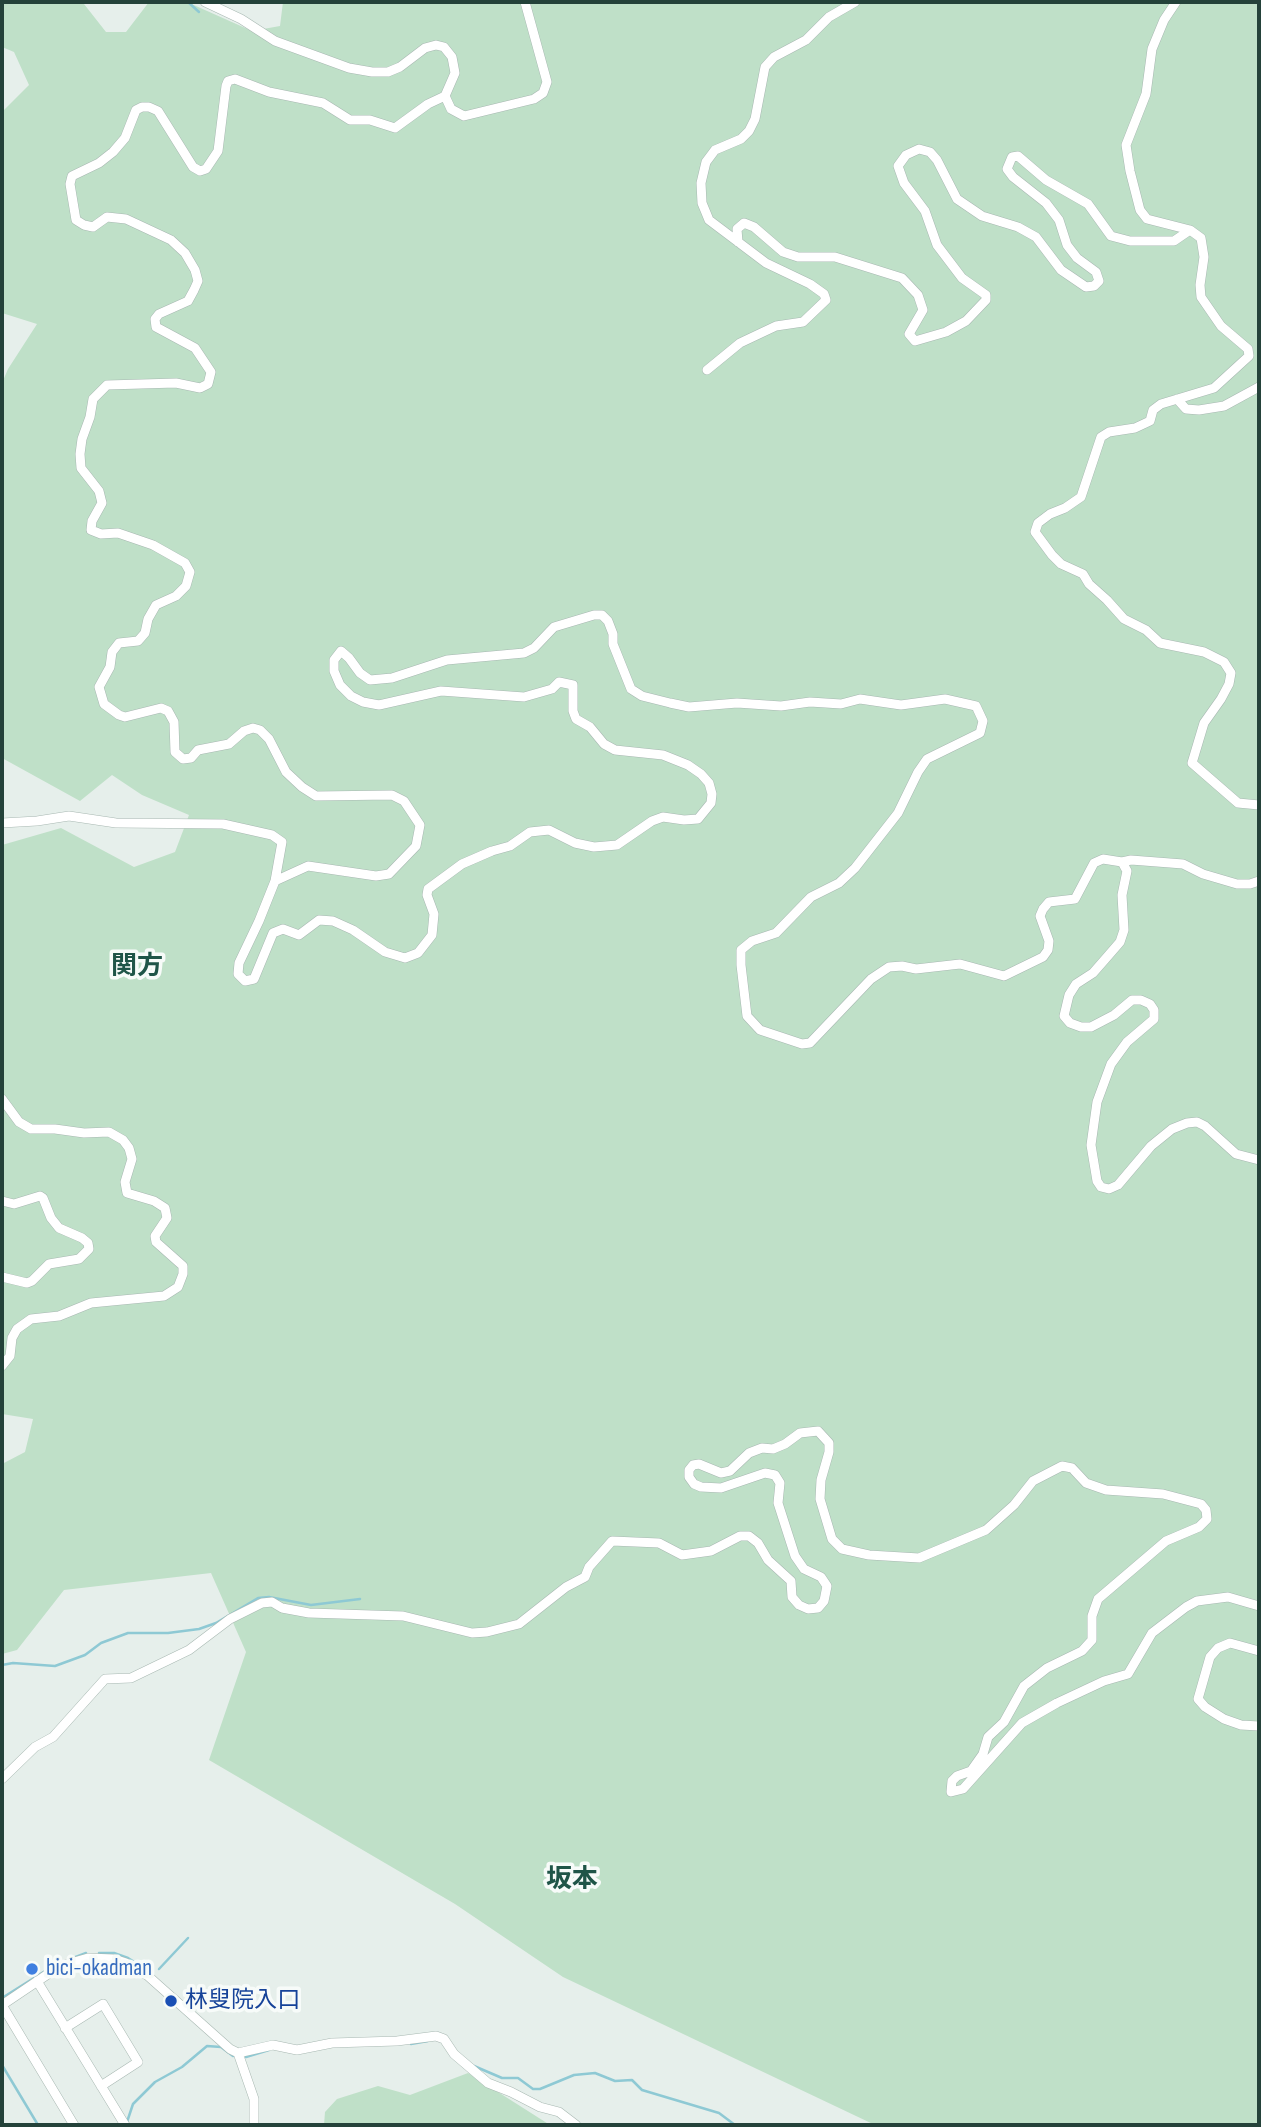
<!DOCTYPE html>
<meta charset="utf-8">
<style>
body{margin:0}
#map{position:relative;width:1261px;height:2127px;overflow:hidden;background:#e6efeb;font-family:"Sofia Sans Condensed",sans-serif}
canvas{display:block}
.frame{position:absolute;inset:0;border:4px solid #24423a;pointer-events:none}
</style>
<div id="map">
<canvas width="1261" height="2127"></canvas>
<div class="frame"></div>
</div>
<script>
const ctx = document.querySelector('canvas').getContext('2d');
ctx.lineJoin = 'round';
function fill(path, color) {
  ctx.fillStyle = color;
  ctx.fill(path, 'evenodd');
}
function toPath(rows) {
  const path = new Path2D();
  for (const r of rows) {
    path.moveTo(r[0], r[1]);
    for (let i = 2; i < r.length; i += 2) path.lineTo(r[i], r[i + 1]);
  }
  return path;
}
function strokePath(path, color, width, dash) {
  ctx.strokeStyle = color;
  ctx.lineWidth = width;
  ctx.lineCap = dash ? 'butt' : 'round';
  ctx.setLineDash(dash || []);
  ctx.stroke(path);
}
function drawText(font, color, halo, rows, align = 'center') {
  ctx.font = font + ' "Sofia Sans Condensed","Noto Sans JP",sans-serif';
  ctx.lineWidth = 7;
  ctx.setLineDash([]);
  ctx.textBaseline = 'middle';
  ctx.strokeStyle = halo;
  ctx.fillStyle = color;
  for (const [text, x, y, turn = 0] of rows) {
    ctx.save();
    ctx.translate(x, y);
    ctx.rotate((+turn || 0) * Math.PI / 180);
    ctx.textAlign = isNaN(turn) ? turn : align;
    if (halo) ctx.strokeText(text, 0, 0);
    ctx.fillText(text, 0, 0);
    ctx.restore();
  }
}
fill(toPath([
 [6,2,78,2,84,4,106,32,126,32,149,2,187,2,252,31,280,26,283,2,1259,2,1259,2125,875,2125,563,1977,455,1904,209,1760,246,1652,211,1573,64,1590,17,1650,2,1654,2,1464,25,1452,33,1419,2,1414,2,845,61,828,134,867,175,852,189,815,142,795,112,775,80,801,2,758,2,383,8,369,37,324,2,313,2,112,29,85,14,52,2,47,2,4],
 [468,2073,550,2125,324,2125,325,2112,337,2099,378,2086,410,2095]
]), '#bfe0c8');
strokePath(toPath([
 [188,2,199,12],
 [2,1665,13,1663,55,1666,85,1655,101,1643,128,1633,168,1633,199,1629,216,1623,258,1598,269,1597,311,1605,360,1599],
 [99,1953,114,1953,128,1958,147,1970],
 [73,1958,86,1953],
 [159,1969,188,1938],
 [2,1998,45,1971],
 [411,2044,428,2041],
 [246,2057,269,2050],
 [2,2065,38,2125],
 [474,2066,502,2078,518,2078,533,2089,540,2089,574,2075,595,2073,615,2081,632,2080,642,2090,719,2113,735,2125],
 [127,2122,133,2104,155,2082,182,2067,207,2046,221,2047,233,2056]
]), '#8ec9d4', 2.5);
const minor = toPath([
 [205,2,241,19,275,41,349,68,372,72,388,72,400,67,425,48,436,45,444,47,452,57,455,73,445,96,428,104,395,128,370,120,350,120,323,103,269,92,235,79,228,81,226,86,218,151,206,169,200,171,193,167,158,111,149,107,142,107,136,110,125,138,113,152,99,163,72,176,70,184,76,220,84,225,93,227,107,217,126,219,171,240,185,253,195,270,198,281,194,290,188,301,159,314,155,319,156,327,195,348,211,372,208,384,200,388,176,383,107,385,93,399,90,417,82,439,80,454,81,468,99,491,102,503,92,521,91,530,101,534,118,533,153,545,185,563,190,572,186,586,176,596,156,605,148,619,145,633,138,641,119,643,112,652,110,667,99,687,104,704,119,715,125,717,161,708,168,711,174,722,175,752,183,759,191,758,198,750,229,744,244,731,253,728,260,730,269,739,286,772,302,787,316,796,392,795,404,801,420,825,416,846,389,874,376,876,308,866,275,881],
 [1176,2,1164,20,1152,49,1146,94,1126,145,1130,171,1140,210,1147,219,1190,230,1201,238,1204,257,1200,285,1201,297,1221,326,1248,349,1249,356,1214,388,1161,404,1153,410,1150,421,1135,428,1109,432,1101,437,1081,497,1065,508,1050,514,1038,523,1035,532,1052,555,1061,564,1083,574,1089,584,1107,600,1124,619,1146,630,1160,643,1204,652,1224,662,1231,673,1229,684,1221,699,1204,723,1192,763,1238,803,1259,805],
 [445,96,451,109,464,116,534,99,543,93,547,82,525,2],
 [738,242,737,229,744,223,754,227,783,252,798,257,835,257,902,278,918,295,923,310,909,334,915,341,946,332,966,321,986,300,986,295,962,278,937,245,925,211,904,183,898,166,906,155,919,149,930,152,937,160,957,199,982,216,1018,227,1036,237,1061,270,1086,287,1094,286,1099,281,1096,272,1077,258,1067,245,1059,220,1046,203,1013,177,1007,169,1012,157,1018,156,1046,180,1088,204,1111,236,1130,241,1174,241,1190,230],
 [707,370,740,343,776,326,803,322,826,300,824,294,810,284,766,263,709,220,702,203,701,183,706,162,715,150,741,139,749,131,755,119,765,67,774,57,806,40,829,17,855,2],
 [1177,399,1186,409,1199,410,1224,406,1259,387],
 [2,823,37,821,69,816,116,823,223,824,272,835,282,842,275,881,259,921,239,963,238,974,245,981,254,979,273,933,283,929,299,935,319,920,333,921,353,930,385,952,405,958,418,953,432,935,434,914,427,895,428,889,462,864,492,851,510,846,530,832,549,830,575,843,594,847,617,845,652,821,663,817,684,820,698,819,711,803,712,794,709,783,701,774,688,765,663,755,615,750,604,744,590,727,576,719,573,711,573,685,559,682,552,689,524,697,441,691,379,705,363,702,351,696,340,685,334,671,334,660,341,651,349,658,360,673,370,680,392,678,447,660,524,653,534,648,554,627,594,615,602,615,608,621,613,634,613,644,631,689,642,696,670,703,689,707,737,703,781,706,810,702,841,704,860,699,901,705,945,699,976,706,983,721,980,733,927,759,918,772,898,813,855,868,839,883,811,897,776,933,752,941,741,950,741,965,747,1016,760,1030,802,1044,810,1043,871,979,889,967,902,966,916,969,960,964,1004,976,1043,957,1048,950,1049,941,1040,916,1043,909,1049,902,1075,899,1094,863,1103,859,1122,862,1127,871,1122,895,1124,930,1120,942,1107,957,1093,973,1076,984,1069,995,1064,1016,1070,1023,1081,1027,1091,1027,1114,1015,1132,1000,1141,1000,1150,1004,1154,1010,1154,1019,1127,1042,1111,1064,1097,1102,1091,1145,1097,1181,1101,1187,1109,1189,1118,1185,1151,1146,1172,1129,1187,1123,1197,1122,1205,1126,1236,1154,1259,1160],
 [1122,862,1131,860,1183,864,1203,874,1237,884,1250,884,1259,881],
 [2,1099,19,1122,31,1129,55,1129,84,1133,109,1132,123,1140,129,1148,132,1159,125,1182,127,1193,154,1201,165,1208,167,1218,155,1236,156,1242,183,1266,183,1274,178,1287,164,1296,91,1303,59,1316,31,1319,17,1329,12,1338,10,1356,2,1366],
 [2,1201,14,1204,40,1196,43,1198,51,1218,59,1228,82,1238,88,1243,89,1249,79,1259,49,1264,32,1281,27,1283,2,1277],
 [1259,1651,1230,1643,1218,1648,1210,1657,1198,1699,1205,1707,1224,1719,1241,1725,1259,1726],
 [2,1779,35,1747,53,1737,105,1679,131,1678,189,1650,230,1619,262,1603,272,1602,282,1608,309,1613,403,1616,472,1633,487,1632,519,1624,566,1587,585,1577,589,1567,612,1541,659,1543,682,1555,711,1551,740,1536,749,1536,758,1543,768,1560,791,1581,792,1597,799,1605,808,1609,818,1608,824,1601,827,1586,821,1577,804,1569,795,1556,778,1503,780,1483,775,1475,765,1473,721,1488,701,1487,694,1484,689,1477,689,1470,693,1465,699,1464,721,1473,730,1471,749,1453,762,1448,773,1449,785,1444,800,1433,818,1431,829,1443,829,1452,821,1480,820,1499,832,1539,842,1549,869,1555,919,1558,986,1530,1014,1505,1033,1481,1062,1466,1072,1468,1086,1483,1106,1490,1163,1494,1201,1504,1206,1510,1207,1519,1199,1527,1166,1541,1098,1599,1092,1616,1092,1640,1082,1651,1047,1668,1024,1686,1004,1722,988,1737,983,1754,971,1771,957,1776,952,1781,951,1792,963,1789,1022,1723,1057,1703,1104,1681,1128,1674,1152,1633,1186,1607,1197,1601,1228,1597,1259,1606],
 [37,1981,125,2125],
 [2,2005,54,1970,67,1964,88,1958,114,1959,126,1963,148,1976,230,2049,238,2053,273,2045,297,2050,332,2043,397,2041,436,2036,444,2039,454,2054,488,2083,511,2092,540,2107,559,2112,576,2125],
 [2,2005,74,2125],
 [65,2028,103,2004,138,2062,101,2086],
 [238,2053,254,2099,254,2125]
]);
strokePath(minor, '#a8b8b2', 10);
strokePath(minor, '#fff', 9);
for (const [x, y, r, color] of [
 [32,1969,7,"#3f7fe0"],
 [171,2001,7,"#1a4fb4"]
]) {
  const dot = new Path2D();
  dot.arc(x, y, r, 0, 2 * Math.PI);
  ctx.fillStyle = color;
  ctx.fill(dot);
  strokePath(dot, '#f7fbf9', 2.5);
}
drawText('23px', '#366cbe', '#f7fbf9', [
 ["bici-okadman",46,1969]
], 'left');
drawText('23px', '#164399', '#f7fbf9', [
 ["林叟院入口",185,2001]
], 'left');
drawText('bold 26px', '#1f5548', '#f7fbf9', [
 ["関方",137,967],
 ["坂本",572,1880]
]);
</script>
